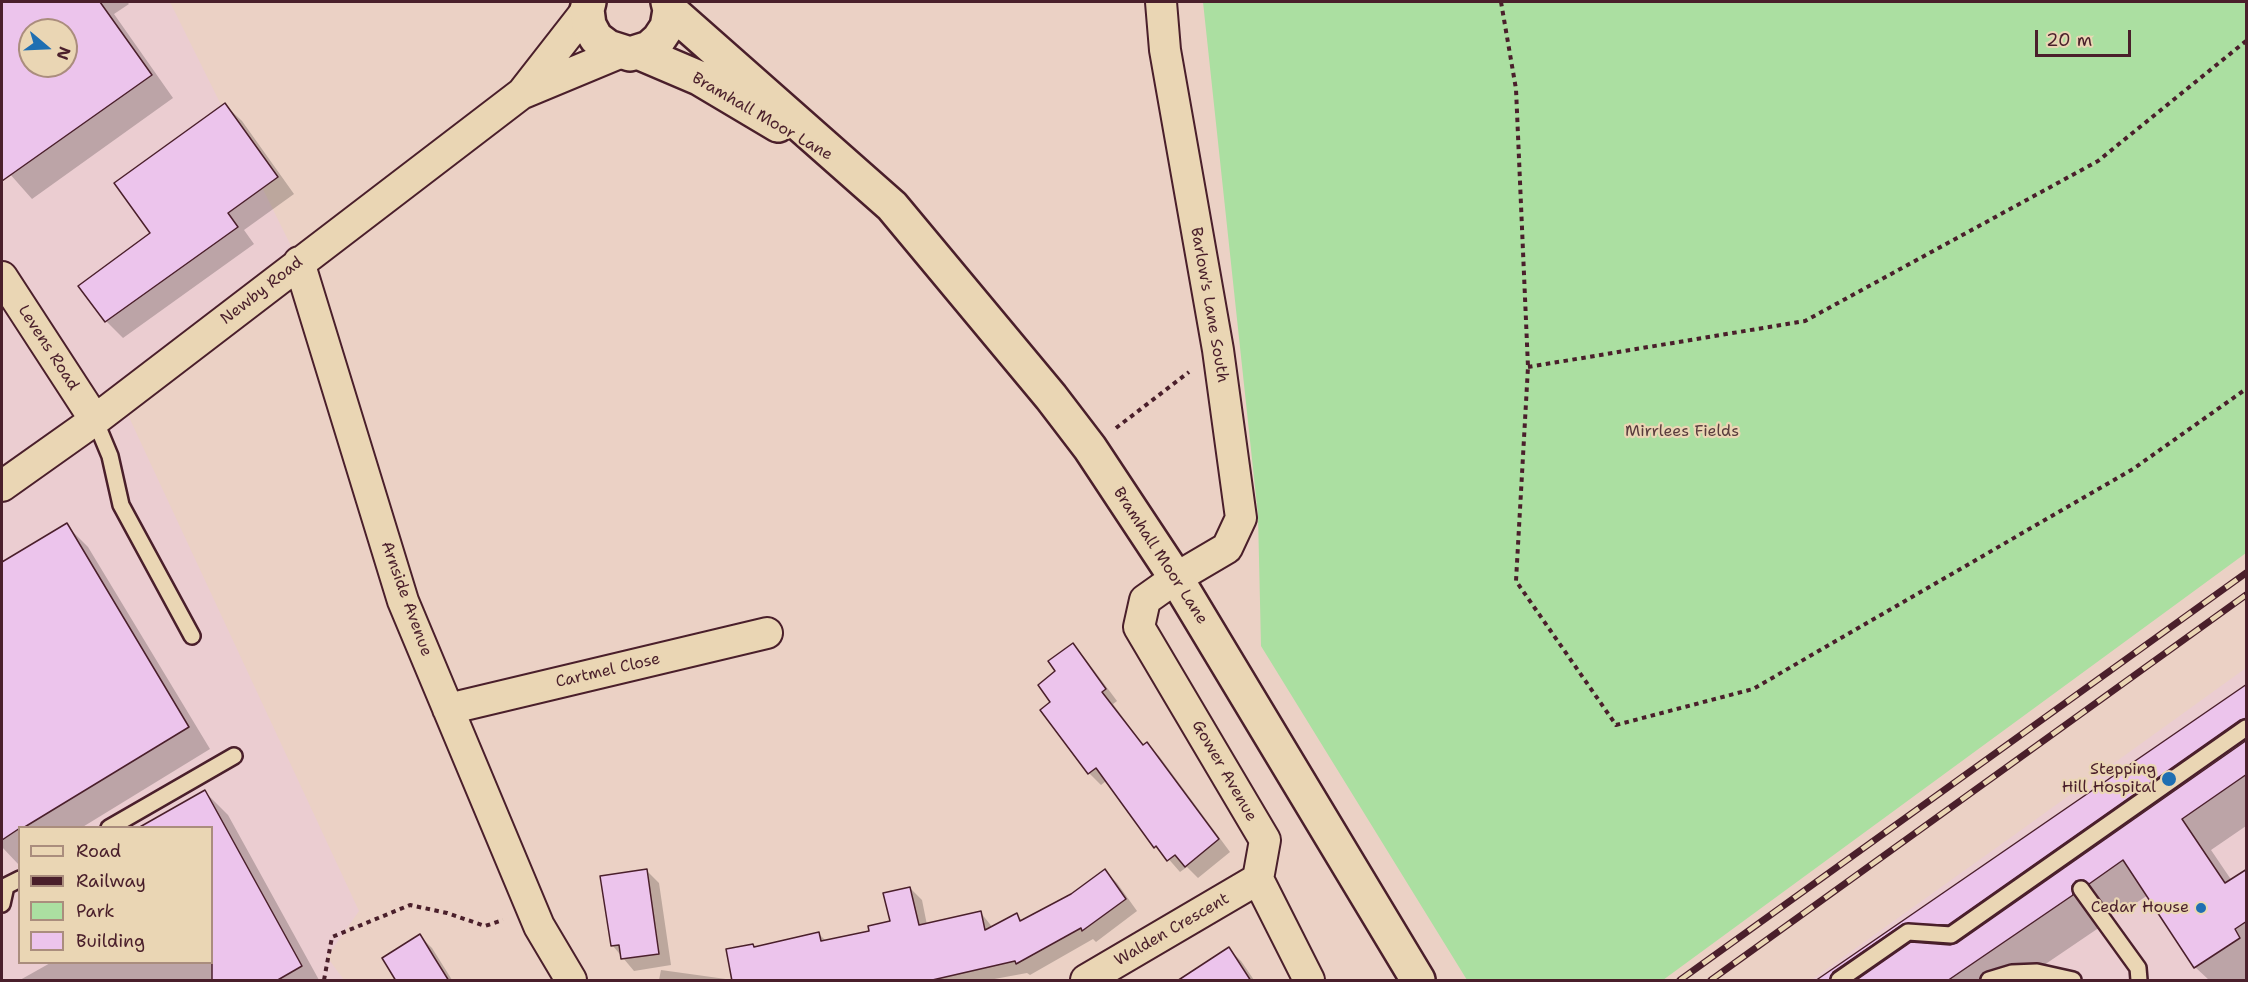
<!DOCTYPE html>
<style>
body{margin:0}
#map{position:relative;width:2248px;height:982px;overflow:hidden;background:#ebd1c5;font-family:"Shantell Sans",sans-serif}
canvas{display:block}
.frame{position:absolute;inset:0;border:3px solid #4a1f2b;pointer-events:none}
.legend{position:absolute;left:18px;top:826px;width:195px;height:138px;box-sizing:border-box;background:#ead6b4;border:2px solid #aa8d7d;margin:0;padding:8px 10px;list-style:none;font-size:18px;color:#4a1f2b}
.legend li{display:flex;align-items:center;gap:12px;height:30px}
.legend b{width:30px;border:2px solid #aa8d7d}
.north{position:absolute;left:18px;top:18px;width:60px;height:60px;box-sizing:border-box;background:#ead6b4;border:2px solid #aa8d7d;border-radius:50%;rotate:109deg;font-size:16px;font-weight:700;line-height:24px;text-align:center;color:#4a1f2b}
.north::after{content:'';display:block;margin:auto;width:21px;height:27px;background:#1f6fb2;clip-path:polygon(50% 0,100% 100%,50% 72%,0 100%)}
.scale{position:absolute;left:2035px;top:30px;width:96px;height:27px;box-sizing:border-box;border:3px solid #4a1f2b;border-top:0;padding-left:8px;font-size:18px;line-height:21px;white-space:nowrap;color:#4a1f2b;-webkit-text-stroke:4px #ead6b4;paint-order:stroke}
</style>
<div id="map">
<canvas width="2248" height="982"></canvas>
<div class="frame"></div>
<ul class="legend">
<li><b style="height:8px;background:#ead6b4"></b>Road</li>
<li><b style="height:8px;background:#4a1f2b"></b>Railway</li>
<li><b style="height:16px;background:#abdfa1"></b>Park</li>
<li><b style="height:16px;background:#ecc4ec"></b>Building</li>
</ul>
<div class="north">N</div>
<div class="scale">20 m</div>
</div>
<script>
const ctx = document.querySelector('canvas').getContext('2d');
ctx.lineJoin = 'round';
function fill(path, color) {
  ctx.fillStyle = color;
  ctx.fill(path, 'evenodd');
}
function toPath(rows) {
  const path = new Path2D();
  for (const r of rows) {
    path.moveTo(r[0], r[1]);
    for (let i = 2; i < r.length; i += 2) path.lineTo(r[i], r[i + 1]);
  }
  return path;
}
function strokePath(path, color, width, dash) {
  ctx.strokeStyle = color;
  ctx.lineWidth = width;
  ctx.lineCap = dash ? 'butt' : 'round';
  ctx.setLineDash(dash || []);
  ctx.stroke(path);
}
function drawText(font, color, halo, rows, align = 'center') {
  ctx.font = font + ' "Shantell Sans",sans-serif';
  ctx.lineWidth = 4.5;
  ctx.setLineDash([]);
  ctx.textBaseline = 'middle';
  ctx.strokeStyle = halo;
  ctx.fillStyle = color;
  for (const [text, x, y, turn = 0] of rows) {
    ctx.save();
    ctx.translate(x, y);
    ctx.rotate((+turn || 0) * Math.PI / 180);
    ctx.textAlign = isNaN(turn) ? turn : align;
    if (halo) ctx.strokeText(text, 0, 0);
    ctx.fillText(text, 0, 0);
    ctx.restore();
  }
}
fill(toPath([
 [2,2,170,2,299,262,121,400,359,911,327,957,344,980,2,980],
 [30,30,66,30,66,66,30,66],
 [20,828,212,828,212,962,20,962],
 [2246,668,2246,980,1811,980,2017,833]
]), '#ebcdd1');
fill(toPath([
 [1203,2,2246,2,2246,553,1663,980,1467,980,1261,646,1258,515]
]), '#abdfa1');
fill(toPath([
 [2,2,127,2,129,4,114,14,173,98,32,199,2,165],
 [30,30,66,30,66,66,30,66],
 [225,105,242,121,294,194,244,230,254,244,123,338,106,321,81,286,152,234],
 [66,525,88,547,210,749,81,828,20,828,19,865,2,847,2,564],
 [1072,645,1084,657,1117,701,1113,704,1144,746,1147,744,1159,756,1230,852,1198,878,1187,867,1180,872,1129,814,1106,781,1101,785,1089,773,1052,703,1057,672],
 [2246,685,2246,826,2211,850,2232,881,2246,871,2246,980,2209,980,2195,967,2148,895,2121,913,2116,910,2106,911,2102,917,2103,925,2022,980,1817,980],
 [205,792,228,815,319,980,20,980,52,962,212,962,212,828],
 [647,871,659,883,671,965,634,971,613,946],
 [1105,871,1117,883,1137,911,1096,942,1093,939,1030,975,1027,973,989,980,659,980,661,970,733,980,753,945,756,948,818,933,826,941,870,932,892,922,910,888,922,900,927,925,981,913,993,928,1017,915,1023,922,1072,895],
 [420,936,432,948,452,980,398,980],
 [1229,949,1241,961,1254,980,1201,980]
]), '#0003');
const building = toPath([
 [2,2,100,2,152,75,2,181,2,2],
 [30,30,66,30,66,66,30,66,30,30],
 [225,103,278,177,228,213,238,227,105,322,78,286,150,233,114,183,225,103],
 [67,523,189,727,23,828,20,828,2,840,2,562,67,523],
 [1073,643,1106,689,1102,692,1143,745,1147,742,1219,839,1185,867,1175,855,1167,861,1156,846,1154,848,1096,768,1088,774,1040,710,1050,702,1038,685,1055,671,1048,661,1073,643],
 [2247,684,2247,718,2240,720,1948,925,1903,924,1833,972,1829,981,1815,981,2247,684],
 [2247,740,2247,774,2182,819,2225,883,2247,869,2247,921,2235,929,2240,938,2194,968,2123,860,2089,884,2084,880,2076,881,2072,886,2073,895,1947,981,1855,981,1911,942,1950,945,1957,943,2247,740],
 [205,790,302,966,276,981,212,981,212,828,138,828,205,790],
 [647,869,659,954,621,959,619,945,611,946,600,876,647,869],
 [1105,869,1126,899,1082,931,1081,928,1016,964,1015,961,928,981,732,981,726,949,753,944,754,947,819,932,821,941,869,931,868,926,890,921,883,893,910,887,919,925,981,911,985,930,1017,913,1020,921,1071,894,1105,869],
 [420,934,434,957,449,981,396,981,382,958,420,934],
 [1229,947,1251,981,1177,981,1229,947]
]);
fill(building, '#ecc4ec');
strokePath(building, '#4a1f2b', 1.5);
const lane = toPath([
 [95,420,110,456,121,505,192,636],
 [109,828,234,756],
 [2081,889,2138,968,2139,980],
 [2,904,6,886,20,879],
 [1839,980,1908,932,1951,935,2246,728],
 [1989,980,2012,973,2037,972,2073,980]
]);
const street = toPath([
 [1161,2,1165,50,1218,350,1241,518,1227,548,1176,578,1145,600,1139,627,1265,840,1258,879,1309,980],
 [523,92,587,10],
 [299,262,403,601,539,926,571,980],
 [2,277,95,420],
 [2,486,95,420,521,94,622,52],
 [448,709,767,633],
 [1086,980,1258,879]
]);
const secondary = toPath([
 [589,2,587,10,589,25,596,38,608,47,630,54,649,48,659,39,667,27,670,10,668,2],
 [670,10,892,206,1051,397,1090,448,1176,578,1418,980],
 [638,52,699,78,778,125]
]);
strokePath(lane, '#4a1f2b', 20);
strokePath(street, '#4a1f2b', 34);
strokePath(secondary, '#4a1f2b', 38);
strokePath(toPath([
 [1501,2,1516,89,1528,367,1516,581,1616,725,1753,689,2133,469,2246,389],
 [1528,367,1805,321,2098,161,2246,41],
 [1116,428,1189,372],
 [324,980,332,937,410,905,447,913,485,926,503,920]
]), '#4a1f2b', 4, [4.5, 4.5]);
strokePath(lane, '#ead6b4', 15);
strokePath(street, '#ead6b4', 30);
strokePath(secondary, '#ead6b4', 33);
const rail = toPath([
 [1680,980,2246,573],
 [1711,980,2246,595]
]);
strokePath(rail, '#4a1f2b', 7);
strokePath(rail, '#ead6b4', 4.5, [14]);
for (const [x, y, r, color] of [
 [2169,779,8,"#1f6fb2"],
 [2201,908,6,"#1f6fb2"]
]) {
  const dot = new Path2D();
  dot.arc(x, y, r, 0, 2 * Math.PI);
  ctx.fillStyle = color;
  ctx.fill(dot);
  strokePath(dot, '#ead6b4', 2);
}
drawText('16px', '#4a1f2b', '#ead6b4', [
 ["Bramhall Moor Lane",762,117,30],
 ["Newby Road",262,291,-38],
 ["Barlow's Lane South",1209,305,80],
 ["Levens Road",48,348,57],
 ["Bramhall Moor Lane",1160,556,57],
 ["Arnside Avenue",406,599,70],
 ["Cartmel Close",608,671,-13],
 ["Gower Avenue",1224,771,60],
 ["Walden Crescent",1172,930,-30]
]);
drawText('16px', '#593c3d', '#ead6b4', [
 ["Mirrlees Fields",1682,432]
]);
drawText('16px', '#4a1f2b', '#ead6b4', [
 ["Stepping",2156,770],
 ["Hill Hospital",2156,788],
 ["Cedar House",2189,908]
], 'right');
</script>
